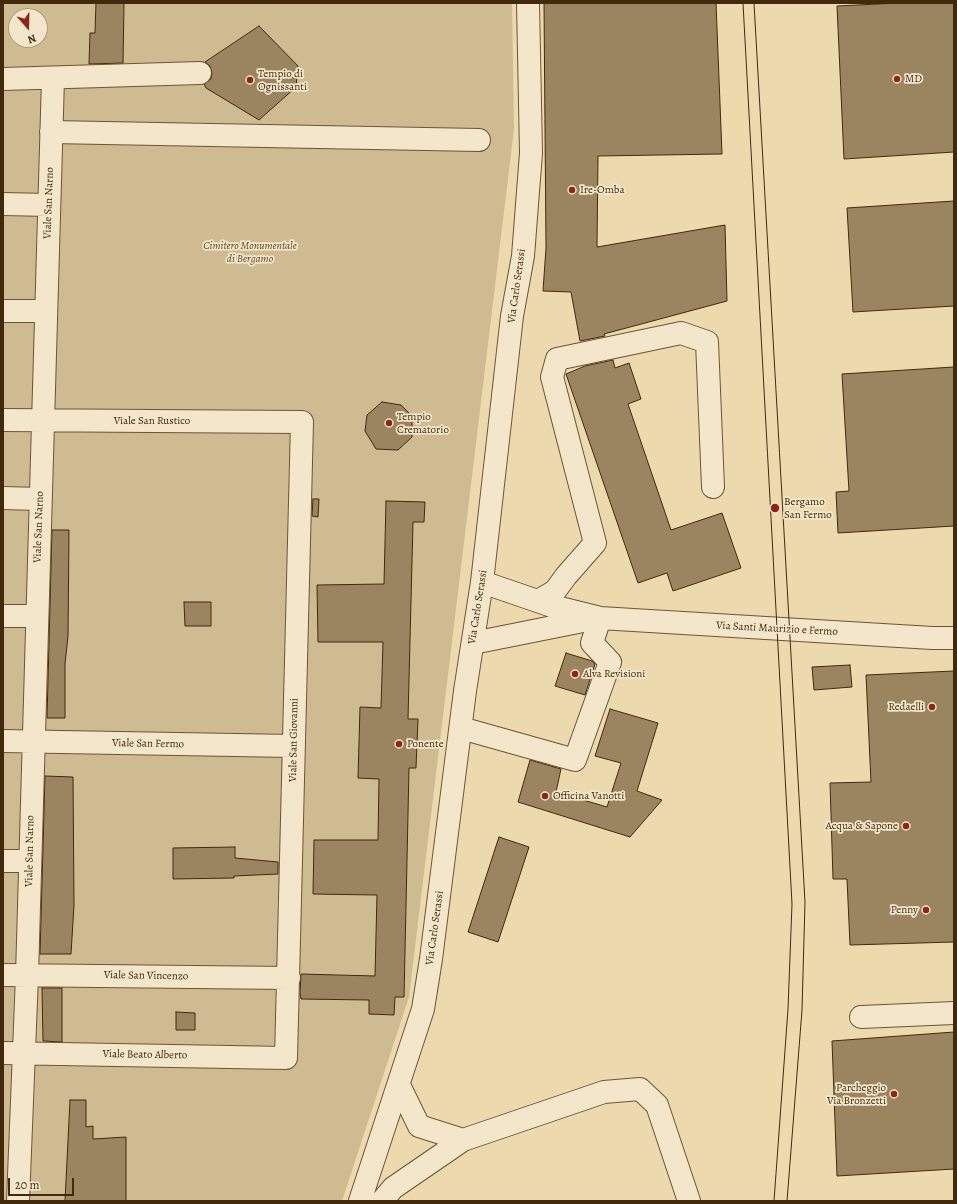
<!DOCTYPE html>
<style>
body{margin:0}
#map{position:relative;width:957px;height:1204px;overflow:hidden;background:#ecd9ae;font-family:Alegreya,serif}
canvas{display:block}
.frame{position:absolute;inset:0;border:4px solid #43290b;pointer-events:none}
.north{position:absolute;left:8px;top:8px;width:40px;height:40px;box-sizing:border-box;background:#f3e6ca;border:1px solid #ad9a7e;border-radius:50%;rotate:160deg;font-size:11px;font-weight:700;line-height:16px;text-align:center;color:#43290b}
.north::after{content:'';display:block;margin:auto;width:14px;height:18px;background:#8f2418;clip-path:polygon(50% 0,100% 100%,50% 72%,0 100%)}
.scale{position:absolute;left:8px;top:1178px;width:66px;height:18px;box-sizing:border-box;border:2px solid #43290b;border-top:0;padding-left:5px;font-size:12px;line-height:14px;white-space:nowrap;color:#43290b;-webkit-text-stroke:3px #f3e6ca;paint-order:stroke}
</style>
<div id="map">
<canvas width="957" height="1204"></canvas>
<div class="frame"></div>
<div class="north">N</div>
<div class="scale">20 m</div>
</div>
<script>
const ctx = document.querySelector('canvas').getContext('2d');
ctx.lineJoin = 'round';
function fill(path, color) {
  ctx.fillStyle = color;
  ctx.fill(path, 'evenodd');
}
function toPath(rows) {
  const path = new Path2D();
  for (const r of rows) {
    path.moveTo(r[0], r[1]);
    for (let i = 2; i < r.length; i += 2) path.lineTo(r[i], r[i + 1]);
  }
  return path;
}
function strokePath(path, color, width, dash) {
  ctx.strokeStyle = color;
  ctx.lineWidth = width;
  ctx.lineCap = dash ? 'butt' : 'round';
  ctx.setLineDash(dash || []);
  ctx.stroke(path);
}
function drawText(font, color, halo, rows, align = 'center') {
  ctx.font = font + ' Alegreya,serif';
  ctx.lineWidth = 3.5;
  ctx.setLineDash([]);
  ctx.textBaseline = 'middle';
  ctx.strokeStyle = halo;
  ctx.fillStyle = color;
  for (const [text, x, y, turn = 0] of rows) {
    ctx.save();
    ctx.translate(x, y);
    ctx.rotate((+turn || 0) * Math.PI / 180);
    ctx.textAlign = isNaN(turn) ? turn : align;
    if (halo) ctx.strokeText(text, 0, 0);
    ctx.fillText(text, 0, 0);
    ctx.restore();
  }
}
fill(toPath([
 [3,3,512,3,514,129,409,997,342,1201,3,1201],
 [16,16,40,16,40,40,16,40]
]), '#cfbb92');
const building = toPath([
 [96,3,124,3,123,63,89,64,90,33,95,33,96,3],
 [544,3,716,3,722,154,598,156,597,247,725,225,727,301,604,334,605,336,580,341,571,292,543,291,546,248,544,3],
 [899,3,954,3,954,152,844,159,837,6,899,3],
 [259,26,298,66,296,87,259,120,206,88,204,84,211,79,212,73,210,66,205,62,259,26],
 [954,201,954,306,853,312,847,208,954,201],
 [613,360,615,368,629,363,641,399,628,404,671,530,722,513,741,568,673,591,667,573,638,583,566,374,585,366,613,360],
 [954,367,954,526,838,533,836,492,849,491,842,374,954,367],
 [382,402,401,405,412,416,412,437,398,450,376,449,365,431,367,415,382,402],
 [313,499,319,499,318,517,312,516,313,499],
 [386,501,425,502,424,522,413,522,408,719,418,719,416,768,409,768,404,997,395,997,394,1015,369,1014,369,1000,301,999,300,993,301,974,375,976,377,895,313,894,314,840,378,840,379,779,358,778,360,707,381,708,383,642,318,642,317,585,384,584,386,501],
 [52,530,69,530,68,636,65,664,65,718,47,718,52,530],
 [184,602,211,602,211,626,185,626,184,602],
 [566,653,592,661,595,664,585,695,555,686,566,653],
 [850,665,852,687,814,690,812,667,850,665],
 [954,671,954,942,850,945,847,879,833,879,830,783,871,782,866,675,954,671],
 [610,709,658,723,637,791,662,800,630,837,518,802,530,760,561,769,556,792,607,807,621,763,595,756,610,709],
 [45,776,73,777,74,905,71,954,40,954,45,776],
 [499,837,529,847,498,942,468,932,499,837],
 [235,847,235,858,278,862,278,874,234,876,234,878,173,879,173,848,235,847],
 [42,988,62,988,62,1042,43,1041,42,988],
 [176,1012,195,1013,195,1030,176,1030,176,1012],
 [954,1032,954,1169,837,1176,832,1041,954,1032],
 [70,1100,86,1100,86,1127,93,1126,93,1139,126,1137,126,1201,65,1201,70,1100]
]);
fill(building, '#9b8560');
strokePath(building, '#43290b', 1);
const minor = toPath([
 [3,79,200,73],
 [51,132,479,140],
 [3,204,49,205],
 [3,311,46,311],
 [3,420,302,422,286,1058,3,1053],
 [3,498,40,499],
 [482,582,552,606,600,618,932,638,954,638],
 [538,601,555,591,566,576,595,543,552,377,557,359,681,333,707,342,713,487],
 [3,616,36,616],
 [473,643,593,619],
 [461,728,575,760,610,662,592,643,600,618],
 [3,741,293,746],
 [3,861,29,861],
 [3,975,289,978],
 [861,1017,954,1013],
 [399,1085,419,1126,463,1140],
 [18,1201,27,976,53,78],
 [360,1201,423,1009,431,959,465,691,482,582,512,316,523,256,531,153,528,3],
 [382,1201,393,1188,463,1140,604,1092,640,1089,657,1105,689,1201]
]);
strokePath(minor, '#6d5534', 24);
strokePath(minor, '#f3e6ca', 22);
strokePath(toPath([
 [743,3,792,904,788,1009,774,1201],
 [754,3,805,902,802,1010,787,1201]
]), '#43290b', 1);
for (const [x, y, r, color] of [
 [897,79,4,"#8f2418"],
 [250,80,4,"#8f2418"],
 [572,190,4,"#8f2418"],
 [389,423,4,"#8f2418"],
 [775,508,5,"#8f2418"],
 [575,674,4,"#8f2418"],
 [932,707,4,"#8f2418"],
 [399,744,4,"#8f2418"],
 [545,796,4,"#8f2418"],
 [906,826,4,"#8f2418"],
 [926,910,4,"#8f2418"],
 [894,1094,4,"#8f2418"]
]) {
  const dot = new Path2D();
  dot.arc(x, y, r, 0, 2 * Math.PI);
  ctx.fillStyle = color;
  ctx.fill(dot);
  strokePath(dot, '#f3e6ca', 1.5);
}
drawText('11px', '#43290b', '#f3e6ca', [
 ["Tempio di",258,74],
 ["Ognissanti",258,87],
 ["MD",905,79],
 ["Ire-Omba",580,190],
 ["Tempio",397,417],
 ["Crematorio",397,430],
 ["Bergamo",784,502],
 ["San Fermo",784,515],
 ["Alva Revisioni",583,674],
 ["Redaelli",924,707,"right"],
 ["Ponente",407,744],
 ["Officina Vanotti",553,796],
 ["Acqua & Sapone",898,826,"right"],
 ["Penny",918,910,"right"],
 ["Parcheggio",886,1088,"right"],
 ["Via Bronzetti",886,1101,"right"]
], 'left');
drawText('11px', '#43290b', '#f3e6ca', [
 ["Viale San Narno",49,203,-88],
 ["Via Carlo Serassi",517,286,-82],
 ["Viale San Rustico",152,421],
 ["Viale San Narno",39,527,-88],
 ["Via Carlo Serassi",478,607,-81],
 ["Via Santi Maurizio e Fermo",777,629,3],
 ["Viale San Giovanni",294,740,-89],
 ["Viale San Fermo",148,744,1],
 ["Viale San Narno",30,851,-89],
 ["Via Carlo Serassi",435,928,-82],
 ["Viale San Vincenzo",146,976,1],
 ["Viale Beato Alberto",145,1055,1]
]);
drawText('italic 11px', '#5f4626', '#f3e6ca', [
 ["Cimitero Monumentale",250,246],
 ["di Bergamo",250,259]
]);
</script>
